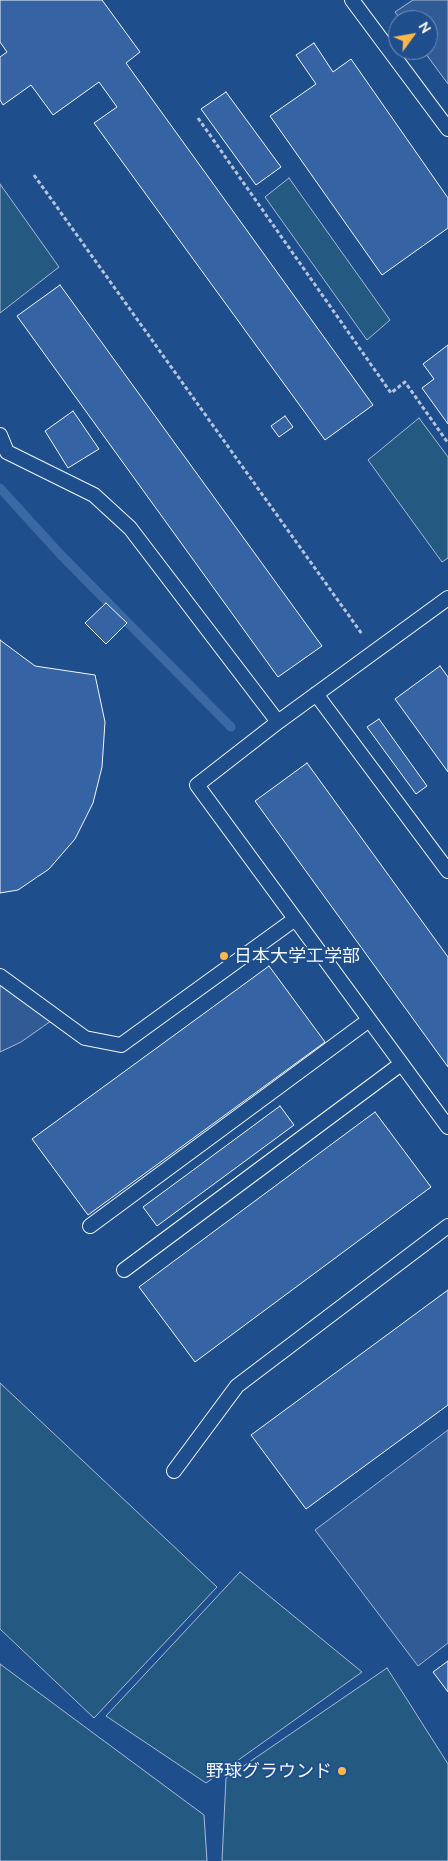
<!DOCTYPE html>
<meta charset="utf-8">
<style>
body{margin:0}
#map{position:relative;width:448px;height:1861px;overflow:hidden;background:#1f4e8c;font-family:Ubuntu,sans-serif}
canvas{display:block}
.north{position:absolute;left:388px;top:10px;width:50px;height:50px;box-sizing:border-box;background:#1f4e8c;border:1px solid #7391ba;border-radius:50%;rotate:58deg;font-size:14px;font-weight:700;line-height:20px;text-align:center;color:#f2f6ff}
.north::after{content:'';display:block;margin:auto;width:18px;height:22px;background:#ffb74d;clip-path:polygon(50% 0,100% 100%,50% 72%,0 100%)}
</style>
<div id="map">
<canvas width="448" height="1861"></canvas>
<div class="north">N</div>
</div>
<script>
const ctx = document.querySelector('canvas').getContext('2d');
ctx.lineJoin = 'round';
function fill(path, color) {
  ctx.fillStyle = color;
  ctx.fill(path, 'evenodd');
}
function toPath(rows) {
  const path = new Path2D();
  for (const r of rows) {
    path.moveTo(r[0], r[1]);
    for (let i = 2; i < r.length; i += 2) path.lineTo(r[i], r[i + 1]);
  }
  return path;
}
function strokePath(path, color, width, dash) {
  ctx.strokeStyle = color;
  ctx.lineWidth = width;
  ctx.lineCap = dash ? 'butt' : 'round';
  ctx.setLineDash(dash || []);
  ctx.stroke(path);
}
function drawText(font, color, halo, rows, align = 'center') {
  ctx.font = font + ' Ubuntu,"Noto Sans JP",sans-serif';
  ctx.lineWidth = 4;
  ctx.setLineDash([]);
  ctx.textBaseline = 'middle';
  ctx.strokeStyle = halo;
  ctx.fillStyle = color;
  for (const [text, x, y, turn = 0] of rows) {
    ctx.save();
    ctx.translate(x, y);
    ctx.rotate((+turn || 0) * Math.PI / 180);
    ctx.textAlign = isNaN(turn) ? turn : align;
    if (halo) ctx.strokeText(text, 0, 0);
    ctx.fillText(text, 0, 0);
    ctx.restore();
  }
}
const green = toPath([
 [289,178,390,320,367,340,265,197,289,178],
 [0,184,59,267,0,313,0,184],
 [419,418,448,457,448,558,442,562,368,460,419,418],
 [0,1383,217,1587,94,1718,0,1629,0,1383],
 [240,1572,362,1672,206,1783,106,1716,240,1572],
 [0,1664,204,1815,207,1861,0,1861,0,1664],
 [387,1668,448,1764,448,1861,222,1861,226,1778,387,1668]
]);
fill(green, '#245a82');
strokePath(green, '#a8bbd7', 1);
const parking = toPath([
 [413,0,448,0,448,84,423,50,428,50,428,20,401,20,395,12,413,0],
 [0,984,51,1021,21,1042,0,1052,0,984],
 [448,1430,448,1643,418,1666,315,1530,448,1430]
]);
fill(parking, '#305b95');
strokePath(parking, '#a8bbd7', 1);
strokePath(toPath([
 [0,488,60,554,231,727]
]), '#3b69a3', 9);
const building = toPath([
 [0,0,102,0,140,52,126,63,373,405,325,440,94,123,117,107,99,82,53,115,31,85,3,105,0,100,0,57,7,52,0,42,0,0],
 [314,43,333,72,351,59,448,198,448,228,382,275,270,116,316,84,296,55,314,43],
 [226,92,281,167,256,185,201,109,226,92],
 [60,285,322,646,278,677,17,316,60,285],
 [448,345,448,424,422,388,434,379,423,364,448,345],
 [73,411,99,449,68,468,45,431,73,411],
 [285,416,293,427,279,437,271,426,285,416],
 [106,603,127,623,106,644,85,623,106,603],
 [0,640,35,666,95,675,105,722,102,767,93,803,75,839,49,869,18,890,0,893,0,640],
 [440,666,448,677,448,772,395,699,440,666],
 [379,719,427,786,416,794,367,727,379,719],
 [307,763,448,957,448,1067,255,801,307,763],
 [269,966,325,1042,88,1215,32,1139,269,966],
 [280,1106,294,1125,157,1226,143,1207,280,1106],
 [375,1112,431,1187,195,1362,139,1287,375,1112],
 [448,1290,448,1405,306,1509,251,1435,448,1290],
 [448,1661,448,1692,433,1672,448,1661]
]);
fill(building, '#3563a3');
strokePath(building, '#f2f6ff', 1);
const lane = toPath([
 [352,0,448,129],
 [0,435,7,452,94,495,130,528,278,722],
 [448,598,278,722,197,785,448,1127],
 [316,694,448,871],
 [0,976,85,1038,121,1045,295,919],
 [90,1226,369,1020],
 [124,1270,401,1064],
 [174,1471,237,1386,448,1226]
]);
strokePath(lane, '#f2f6ff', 16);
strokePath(toPath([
 [198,118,391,393,405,382,448,443],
 [34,175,362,634]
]), '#b3c4dc', 3, [4, 2.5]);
strokePath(lane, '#1f4e8c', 14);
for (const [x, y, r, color] of [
 [224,956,5,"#ffb74d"],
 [342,1771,5,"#ffb74d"]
]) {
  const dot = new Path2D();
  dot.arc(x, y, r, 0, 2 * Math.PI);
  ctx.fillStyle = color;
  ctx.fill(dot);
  strokePath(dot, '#1f4e8c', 2);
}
drawText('18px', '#f2f6ff', '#1f4e8c', [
 ["日本大学工学部",234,956],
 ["野球グラウンド",332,1771,"right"]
], 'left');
</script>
